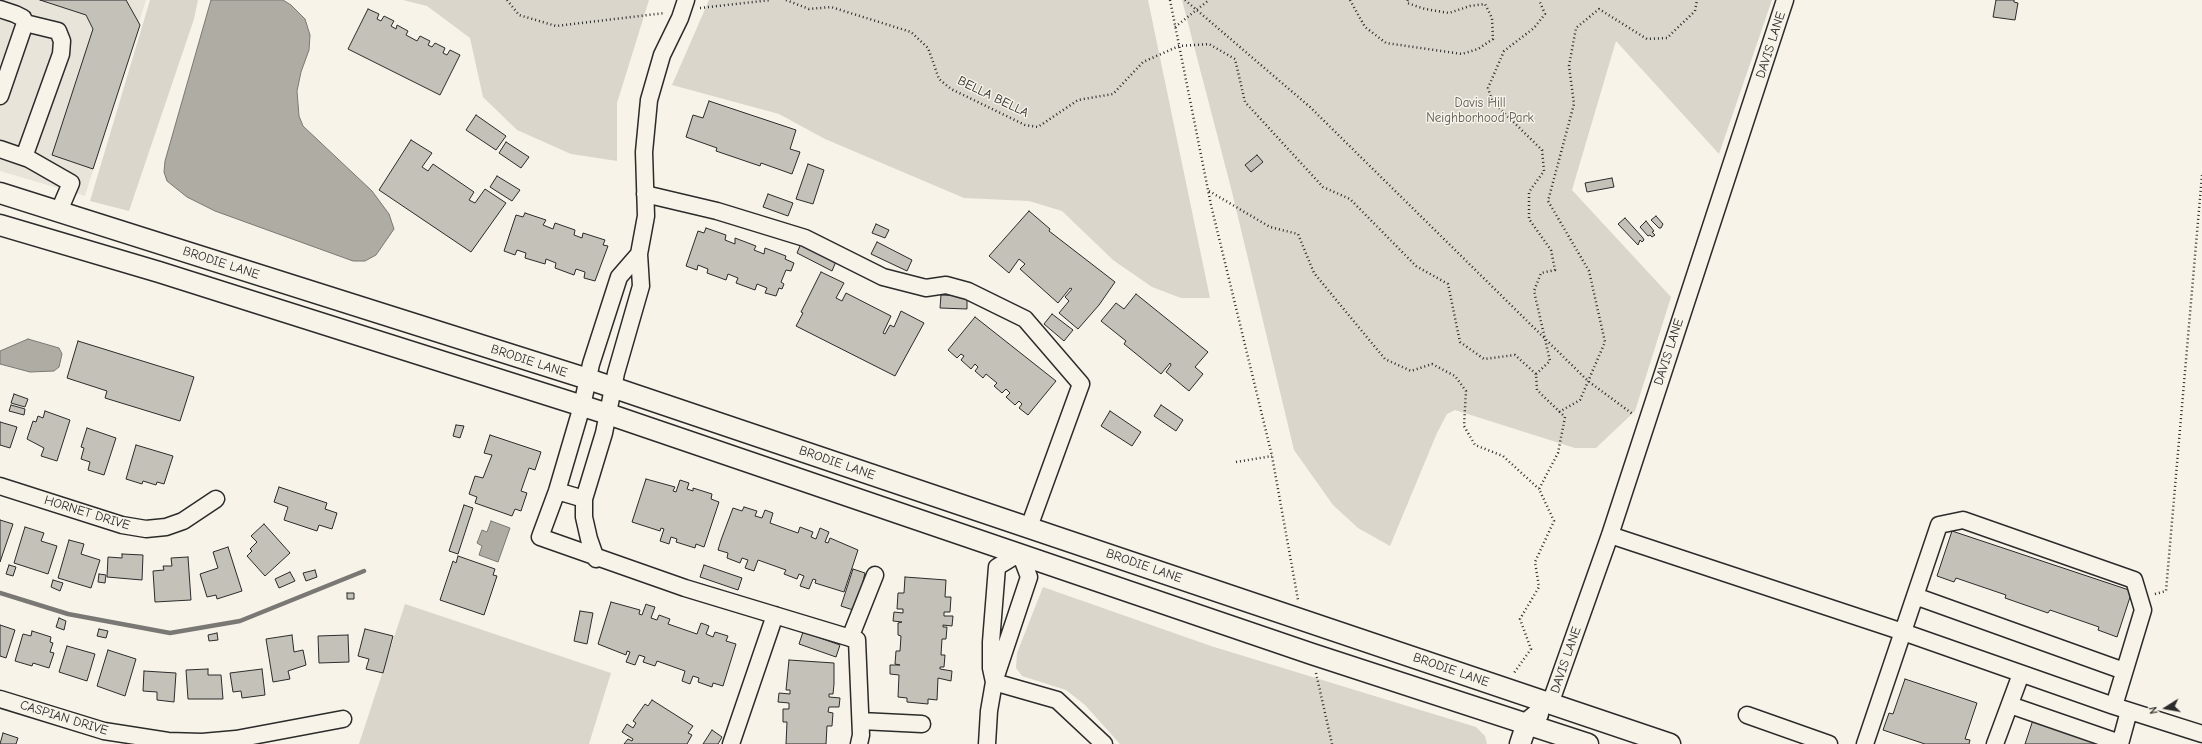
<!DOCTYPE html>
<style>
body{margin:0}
#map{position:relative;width:2202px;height:744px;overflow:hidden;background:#f7f3e8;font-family:"Comic Neue",sans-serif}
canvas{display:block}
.north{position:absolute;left:2146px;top:688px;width:40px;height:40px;-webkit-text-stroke:3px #f7f3e8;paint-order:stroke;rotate:259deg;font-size:11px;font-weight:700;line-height:16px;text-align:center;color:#2b2b2b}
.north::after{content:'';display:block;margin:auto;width:14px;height:18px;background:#2b2b2b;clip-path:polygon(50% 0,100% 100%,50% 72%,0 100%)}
</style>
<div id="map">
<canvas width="2202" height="744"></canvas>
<div class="north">N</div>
</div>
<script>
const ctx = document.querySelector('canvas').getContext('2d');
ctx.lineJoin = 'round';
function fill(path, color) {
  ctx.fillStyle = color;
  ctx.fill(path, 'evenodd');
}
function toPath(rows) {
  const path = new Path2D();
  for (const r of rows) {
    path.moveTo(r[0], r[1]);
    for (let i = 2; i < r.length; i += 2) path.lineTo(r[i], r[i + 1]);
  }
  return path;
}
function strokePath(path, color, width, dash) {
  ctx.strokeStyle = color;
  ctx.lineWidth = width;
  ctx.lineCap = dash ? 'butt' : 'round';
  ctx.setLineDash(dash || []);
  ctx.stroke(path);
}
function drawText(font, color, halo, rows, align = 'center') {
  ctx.font = font + ' "Comic Neue",sans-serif';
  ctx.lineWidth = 3;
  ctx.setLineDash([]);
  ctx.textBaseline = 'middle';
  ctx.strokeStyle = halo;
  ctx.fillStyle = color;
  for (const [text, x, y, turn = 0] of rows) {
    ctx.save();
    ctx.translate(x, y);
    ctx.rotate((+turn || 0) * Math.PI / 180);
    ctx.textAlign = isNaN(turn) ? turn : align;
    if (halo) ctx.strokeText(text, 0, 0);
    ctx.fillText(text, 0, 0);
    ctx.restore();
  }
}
fill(toPath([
 [0,0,146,0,85,196,0,171]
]), '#e8e4da');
fill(toPath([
 [150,0,198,0,194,19,129,211,90,201],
 [403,0,649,0,617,103,617,161,571,154,517,130,483,97,470,38,427,6],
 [709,0,1148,0,1210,298,1181,298,1152,287,1113,260,1062,211,1029,201,964,198,825,139,779,114,672,85],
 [1182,0,1772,0,1719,154,1616,41,1572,190,1671,297,1635,411,1596,448,1575,448,1455,410,1447,414,1437,433,1390,546,1358,528,1333,505,1294,450,1231,188],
 [1043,587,1211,646,1476,727,1485,736,1487,744,1120,744,1085,705,1066,690,1022,676,1016,668,1017,653],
 [405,604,611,673,589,744,359,744]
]), '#dad6cc');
const water = toPath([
 [211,0,283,0,291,5,305,19,310,35,309,50,301,72,297,91,299,116,303,126,372,191,389,214,394,229,376,255,365,261,353,261,215,211,187,197,167,181,164,172,165,161,211,0],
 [28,339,59,348,62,354,59,367,54,371,30,372,0,364,0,351,28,339],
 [491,521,510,528,498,562,479,555,482,546,477,543,482,530,487,532,491,521]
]);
fill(water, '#afaca4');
strokePath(water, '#7a7874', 1);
strokePath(toPath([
 [0,593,68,614,170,633,240,621,364,571]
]), '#7a7874', 4.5);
const building = toPath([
 [40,0,126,0,140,25,93,169,52,155,93,29,86,15,40,0],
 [1996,0,2014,0,2014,2,2018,3,2015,20,1993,17,1996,0],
 [368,9,379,14,377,19,381,21,384,16,394,21,391,26,396,29,397,25,408,31,406,35,417,41,420,36,430,41,428,45,432,47,435,43,445,48,443,53,447,55,450,50,460,55,440,95,348,49,368,9],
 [709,101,796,130,790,149,800,152,792,174,761,163,760,166,716,151,717,148,686,137,693,115,703,118,709,101],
 [476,115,506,136,496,150,466,130,476,115],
 [411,140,432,153,422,167,428,171,433,164,474,192,469,200,475,203,485,189,506,203,471,252,379,190,411,140],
 [506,142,529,157,521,168,499,153,506,142],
 [1257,155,1263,162,1251,172,1245,165,1257,155],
 [808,164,824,170,813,204,796,199,808,164],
 [497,176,520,190,512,201,490,187,497,176],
 [1612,178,1614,187,1587,192,1585,183,1612,178],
 [768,194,793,203,788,216,763,207,768,194],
 [1029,211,1050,229,1049,231,1115,282,1099,305,1078,329,1059,313,1069,301,1065,297,1072,289,1070,288,1058,303,1020,269,1025,264,1019,259,1009,273,989,256,1029,211],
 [525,213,546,220,543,225,553,229,555,223,575,230,574,235,582,238,583,233,605,240,603,245,608,246,595,281,584,278,585,272,576,269,574,275,555,268,556,263,546,259,545,264,525,258,526,253,517,250,515,255,504,251,516,215,523,217,525,213],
 [1656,216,1663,224,1661,228,1659,228,1651,220,1656,216],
 [1625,218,1643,238,1644,240,1642,242,1640,240,1638,245,1618,224,1625,218],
 [1646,221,1654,231,1652,232,1655,235,1652,237,1650,235,1648,236,1640,227,1646,221],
 [876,224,889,230,885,238,872,233,876,224],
 [706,228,726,235,725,240,735,244,735,238,756,246,754,250,764,254,765,248,786,256,785,259,794,263,791,271,786,270,781,282,784,284,782,289,779,288,776,296,765,293,767,288,757,284,755,290,736,283,738,278,728,274,726,280,707,273,708,269,698,265,697,270,686,266,698,231,704,233,706,228],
 [802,241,837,259,832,271,797,253,802,241],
 [877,242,912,260,907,271,871,254,877,242],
 [821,272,844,283,836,298,842,301,846,293,891,316,883,333,885,334,890,325,894,327,901,311,924,323,895,376,796,326,803,313,801,312,821,272],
 [1136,294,1208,352,1195,367,1203,374,1189,391,1166,372,1171,365,1170,363,1161,374,1124,344,1126,341,1101,321,1116,303,1124,309,1136,294],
 [941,295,967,296,967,309,940,308,941,295],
 [1052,314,1073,330,1064,341,1044,324,1052,314],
 [975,317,1056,381,1028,415,1019,408,1022,404,1019,401,1015,405,1006,397,1010,393,1006,389,1002,393,994,386,997,383,986,374,983,378,975,371,978,367,975,364,971,369,961,360,964,356,961,354,957,358,948,350,975,317],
 [78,341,194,377,180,421,105,398,107,391,67,378,78,341],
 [14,394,28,399,25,407,11,403,14,394],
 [11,405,25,409,24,415,9,411,11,405],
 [1161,405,1183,420,1176,431,1154,416,1161,405],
 [45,411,70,420,57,461,41,456,44,448,27,439,33,421,36,422,38,416,43,418,45,411],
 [1110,411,1141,432,1132,446,1101,426,1110,411],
 [0,422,17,427,10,448,0,445,0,422],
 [456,425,464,426,460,438,453,436,456,425],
 [87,428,116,438,104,475,88,470,90,462,81,459,84,448,81,447,87,428],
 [490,435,541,452,535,470,529,468,521,491,527,493,521,511,515,509,512,516,475,503,477,497,469,494,475,476,483,478,492,455,484,453,490,435],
 [136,445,173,456,164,484,157,482,156,485,143,481,142,484,126,479,136,445],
 [646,479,675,487,673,491,676,492,680,480,689,483,687,489,693,491,693,488,712,494,711,499,719,502,704,547,696,544,695,548,676,542,677,539,671,537,669,544,660,541,664,529,661,528,660,531,632,522,646,479],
 [279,487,327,503,325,509,337,513,332,529,319,525,317,531,284,520,288,507,274,502,279,487],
 [464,505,473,508,458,554,449,551,464,505],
 [744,507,757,511,755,516,762,518,765,510,773,513,770,523,798,533,800,527,813,532,811,537,816,539,820,528,829,532,825,542,828,543,830,538,858,550,844,592,815,583,816,580,813,579,809,589,800,586,804,576,799,574,797,579,784,574,786,570,758,560,754,571,745,568,748,560,742,558,740,563,727,558,728,553,718,550,721,540,733,508,742,511,744,507],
 [0,520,13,524,0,562,0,520],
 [264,524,290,553,265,576,247,556,252,551,250,549,257,542,251,536,264,524],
 [25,527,44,533,41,541,57,546,48,574,14,563,25,527],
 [1952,531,2132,591,2117,637,2098,630,2099,627,2050,610,2048,613,2005,598,2006,595,1956,578,1954,582,1937,576,1952,531],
 [69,540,84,544,81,554,100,560,91,588,58,578,69,540],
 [228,547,242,591,217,599,216,595,207,597,200,574,218,568,213,552,228,547],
 [122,554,143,555,142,580,107,577,108,557,122,558,122,554],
 [458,556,495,569,493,575,497,576,484,615,440,600,453,561,456,563,458,556],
 [188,557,191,600,155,602,153,571,164,570,163,566,172,566,171,558,188,557],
 [9,565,16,567,13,576,6,574,9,565],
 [704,565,742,578,738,590,700,577,704,565],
 [853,569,865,573,860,594,853,610,841,606,853,569],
 [315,570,317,577,306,581,303,573,315,570],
 [290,572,295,581,279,588,275,579,290,572],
 [99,574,106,575,105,583,98,582,99,574],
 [905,577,946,580,945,597,951,597,950,612,944,612,944,616,953,616,952,626,943,625,943,627,947,627,946,639,942,639,941,655,945,655,944,667,940,667,940,669,952,671,951,681,938,678,937,700,928,699,928,704,907,702,907,698,898,697,899,675,890,674,890,665,900,665,895,664,896,651,900,651,901,636,898,635,898,623,902,622,893,621,894,612,903,613,903,609,897,609,898,593,904,593,905,577],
 [53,580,63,583,60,591,51,587,53,580],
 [347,593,354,593,354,599,347,599,347,593],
 [611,602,640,610,639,614,642,615,646,604,648,605,655,607,651,618,657,620,659,615,670,619,668,624,697,634,701,623,709,626,706,634,713,637,715,632,728,636,726,641,736,644,723,686,713,683,712,687,698,682,699,678,693,676,690,684,682,681,685,671,657,661,655,666,643,662,645,657,639,655,635,665,626,662,630,652,627,651,626,655,598,644,611,602],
 [580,611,593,613,587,644,574,641,580,611],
 [59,618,66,621,64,630,56,627,59,618],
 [0,625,15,630,6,658,0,656,0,625],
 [99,629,108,631,106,638,97,636,99,629],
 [365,629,393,636,383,673,366,669,369,659,358,656,365,629],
 [32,631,51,637,50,642,53,643,50,652,54,653,49,668,33,663,32,666,15,661,23,634,31,636,32,631],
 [803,632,840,645,836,657,799,644,803,632],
 [217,633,218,640,209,641,208,635,217,633],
 [292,635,294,652,303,650,306,665,288,671,290,679,273,682,266,639,292,635],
 [348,635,349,662,319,663,318,636,348,635],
 [67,646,95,654,87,681,59,672,67,646],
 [108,650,136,659,125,696,97,686,108,650],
 [789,660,834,663,834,684,833,694,829,694,829,697,840,698,839,707,829,707,828,712,833,713,832,726,827,726,826,744,786,744,787,722,783,722,783,709,789,709,789,703,778,702,779,693,790,694,790,690,786,690,789,660],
 [208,669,208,675,221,675,223,699,188,699,186,670,208,669],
 [262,669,265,695,242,698,241,691,233,692,230,673,262,669],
 [144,671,176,673,174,702,157,700,157,692,143,691,144,671],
 [1905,679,1977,703,1965,739,1970,740,1969,744,1925,744,1883,730,1889,713,1893,714,1905,679],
 [652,700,693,726,688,733,692,735,687,744,624,744,628,739,632,741,633,739,622,732,627,724,633,728,636,723,633,721,645,704,648,706,652,700],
 [2033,720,2104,744,2025,744,2033,720],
 [712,730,722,737,718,744,703,744,712,730],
 [3,733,18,738,16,744,0,744,3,733]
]);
fill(building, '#c4c1b9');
strokePath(building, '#2b2b2b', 1);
const minor = toPath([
 [0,9,15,14,23,18,25,23,0,96],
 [0,149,29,159,71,183,59,211],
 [24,157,61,54,62,41,58,31,25,23],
 [645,194,717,211,805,238,883,277,926,288,946,285,968,291,1025,319,1081,384,1029,527],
 [639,254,619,277,591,364,582,406,557,491,540,537,685,588,857,640,861,735,859,744],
 [0,486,122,525,146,529,166,527,183,521,216,499],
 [557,491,584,499],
 [1610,535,1903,632,2114,706],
 [596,559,589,539,584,517,584,499,604,433,616,373,641,286,639,254,646,216,644,152,649,100,662,55,680,18,686,0],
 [1915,596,2124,671],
 [850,638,875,575],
 [994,682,1057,700,1104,744],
 [0,699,104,731,168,741,202,742,236,739,343,719],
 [1550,704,1610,535,1785,0],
 [2010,705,2120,743],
 [1747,715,1829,744],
 [861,721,922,724],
 [731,744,775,615],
 [987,744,989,711,994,682,1029,577,1020,553,997,567,991,642,991,668,994,682],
 [1865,744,1939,525,1963,520,2134,580,2143,610,2114,706,2202,734],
 [1995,744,2021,674],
 [2120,744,2129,711]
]);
const major = toPath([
 [0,193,588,379,1670,744],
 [0,225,159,272,608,414,1312,654,1588,744],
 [1520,744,1527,723,1538,714]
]);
strokePath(minor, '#2b2b2b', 19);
strokePath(major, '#2b2b2b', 23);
strokePath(toPath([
 [507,0,519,15,556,26,665,13],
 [786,0,809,9,831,7,911,32,928,48,939,79,951,89,1025,125,1038,127,1078,100,1113,94,1143,62,1179,46,1209,44,1235,59,1245,102,1323,187,1350,199,1416,266,1448,284,1460,342,1484,359,1515,355,1536,374,1537,390,1565,417,1558,453,1539,489,1554,521,1535,562,1539,587,1520,619,1531,649,1514,673],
 [1170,0,1211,205,1272,456,1298,600],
 [1185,0,1310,107,1588,381,1634,415],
 [1350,0,1365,27,1386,43,1462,54,1478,49,1493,39,1492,18,1485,4,1470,6,1449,13,1425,9,1407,3,1408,0],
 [700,8,771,0],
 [1175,27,1209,0],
 [1209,191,1270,227,1298,234,1314,273,1385,359,1411,371,1432,364,1455,376,1466,391,1464,426,1475,445,1503,456,1539,489],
 [1536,374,1550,361,1534,291,1541,273,1555,270,1551,250,1529,219,1529,192,1544,171,1542,150,1492,101,1488,88,1504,51,1534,28,1545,14,1539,0],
 [1559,412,1580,400,1605,342,1589,271,1548,201,1574,104,1569,66,1576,28,1599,9,1647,39,1667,38,1695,11,1697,0],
 [1236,462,1272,456],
 [2155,594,2166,591,2202,175],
 [1316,673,1332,744]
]), '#2b2b2b', 2.5, [1, 3]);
strokePath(minor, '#f7f3e8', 16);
strokePath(major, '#f7f3e8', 20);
drawText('13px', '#2b2b2b', '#f7f3e8', [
 ["DAVIS LANE",1771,45,-72],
 ["BELLA BELLA",993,97,26],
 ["BRODIE LANE",221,263,18],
 ["DAVIS LANE",1669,352,-72],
 ["BRODIE LANE",529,361,18],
 ["BRODIE LANE",837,463,19],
 ["HORNET DRIVE",87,513,17],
 ["BRODIE LANE",1144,566,19],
 ["DAVIS LANE",1566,660,-71],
 ["BRODIE LANE",1451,670,19],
 ["CASPIAN DRIVE",64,718,17]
]);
drawText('13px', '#575653', '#f7f3e8', [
 ["Davis Hill",1480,103],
 ["Neighborhood Park",1480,118]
]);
</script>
